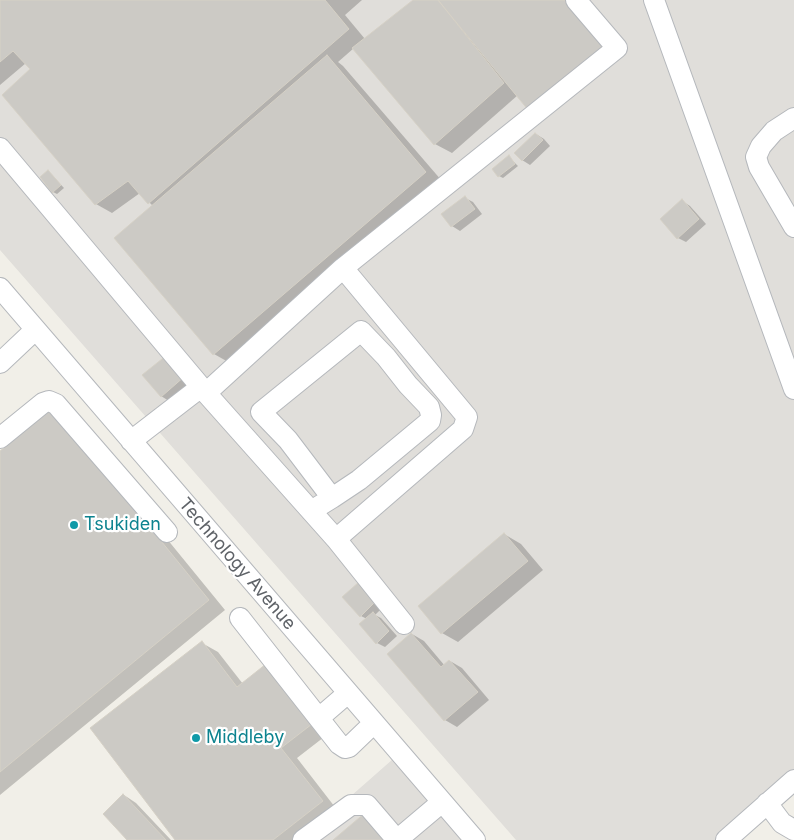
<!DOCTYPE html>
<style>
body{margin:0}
canvas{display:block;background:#f1efe8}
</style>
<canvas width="794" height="840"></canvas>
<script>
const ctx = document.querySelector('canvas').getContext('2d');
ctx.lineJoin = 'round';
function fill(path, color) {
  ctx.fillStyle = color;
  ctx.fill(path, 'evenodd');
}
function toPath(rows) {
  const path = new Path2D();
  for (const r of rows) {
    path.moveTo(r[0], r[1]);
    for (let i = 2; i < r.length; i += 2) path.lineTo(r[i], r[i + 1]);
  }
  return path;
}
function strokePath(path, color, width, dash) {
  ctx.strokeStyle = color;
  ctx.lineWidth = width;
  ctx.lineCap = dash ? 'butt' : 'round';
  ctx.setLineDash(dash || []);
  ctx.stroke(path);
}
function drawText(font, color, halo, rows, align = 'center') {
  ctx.font = font + ' Inter,sans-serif';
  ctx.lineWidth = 4.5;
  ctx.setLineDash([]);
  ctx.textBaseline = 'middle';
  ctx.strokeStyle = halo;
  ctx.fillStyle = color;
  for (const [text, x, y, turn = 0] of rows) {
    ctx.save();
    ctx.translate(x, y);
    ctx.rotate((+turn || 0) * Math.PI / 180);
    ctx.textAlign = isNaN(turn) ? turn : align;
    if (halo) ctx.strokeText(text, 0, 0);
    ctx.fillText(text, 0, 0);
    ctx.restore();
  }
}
fill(toPath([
 [0,0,794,0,794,769,718,840,516,840,0,250],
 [393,759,463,840,301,840]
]), '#e0deda');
fill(toPath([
 [0,0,362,0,345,15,365,39,415,0,569,0,615,56,518,95,452,153,435,144,354,48,338,62,343,66,442,181,230,363,214,354,153,206,140,193,112,213,96,204,32,69,26,63,0,85],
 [536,134,544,139,550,146,530,165,522,160],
 [509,157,518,166,503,178,499,176],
 [48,171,64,188,57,194,53,192],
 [465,198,473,202,482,214,460,231,452,226],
 [682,201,690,206,706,224,686,242,678,238],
 [167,356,192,381,169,401,161,396],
 [69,419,225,610,0,795,0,453],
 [504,534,521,544,543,570,458,642,442,633],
 [359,584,384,606,375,615,381,618,397,636,385,647,377,643,367,619,361,616],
 [412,634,424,641,445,666,450,661,462,668,489,700,457,727,445,720,389,654],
 [202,643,218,652,243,684,328,734,297,758,338,811,300,840,177,840],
 [124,795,136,803,171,840,129,840]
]), '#0003');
const building = toPath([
 [0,0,325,0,349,29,148,204,128,181,95,205,2,95,30,69,13,51,0,62,0,0],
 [413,0,438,0,504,83,434,145,352,48,413,0],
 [438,0,564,0,604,49,529,111,438,0],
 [327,55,426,172,213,355,114,238,327,55],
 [535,133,543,140,522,161,514,153,535,133],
 [509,155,515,164,498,177,492,169,509,155],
 [48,170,61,185,52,193,40,177,48,170],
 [465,196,475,209,451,227,441,214,465,196],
 [682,199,699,219,677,239,660,219,682,199],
 [167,355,185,376,161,397,142,375,167,355],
 [53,408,209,600,0,772,0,451,53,408],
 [504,533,528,561,441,634,418,606,504,533],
 [359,582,376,601,360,617,342,597,359,582],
 [373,612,389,631,376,644,359,624,373,612],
 [411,633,441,667,449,660,478,692,444,721,387,654,411,633],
 [202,641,237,687,266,664,312,724,281,748,323,801,273,840,175,840,90,728,202,641],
 [123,794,166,840,127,840,103,814,123,794],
 [366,812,389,840,333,840,366,812]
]);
fill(building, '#cccac5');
strokePath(building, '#d6d1c6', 1);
const minor = toPath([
 [654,0,794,389],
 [794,118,774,131,761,146,756,157,759,167,794,227],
 [0,148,201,387],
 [0,288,475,840],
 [0,363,35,330],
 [206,393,336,539,404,624],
 [0,438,43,403,49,401,56,404,167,532],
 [131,441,201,387,206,393,343,268,617,48,576,0],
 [311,511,332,498,359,480,430,421,431,415,429,407,408,385,386,357,361,331,261,412,288,440,332,498],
 [336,539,463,429,467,417,343,268],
 [240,618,339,744,345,748,349,747,374,723],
 [319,718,348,693],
 [767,803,782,823,794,830],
 [303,840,351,805,367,805,397,840],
 [397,840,442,802],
 [726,840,794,780]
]);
strokePath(minor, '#b5b8bc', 22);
strokePath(minor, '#fff', 20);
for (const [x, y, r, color] of [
 [74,525,5,"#0f9aa8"],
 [196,738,5,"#0f9aa8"]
]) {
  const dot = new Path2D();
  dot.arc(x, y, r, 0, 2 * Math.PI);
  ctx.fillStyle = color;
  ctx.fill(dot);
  strokePath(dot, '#fff', 2);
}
drawText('18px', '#0d838f', '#fff', [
 ["Tsukiden",84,525],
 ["Middleby",206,738]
], 'left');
drawText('18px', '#5f6368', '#fff', [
 ["Technology Avenue",237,564,49]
]);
</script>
